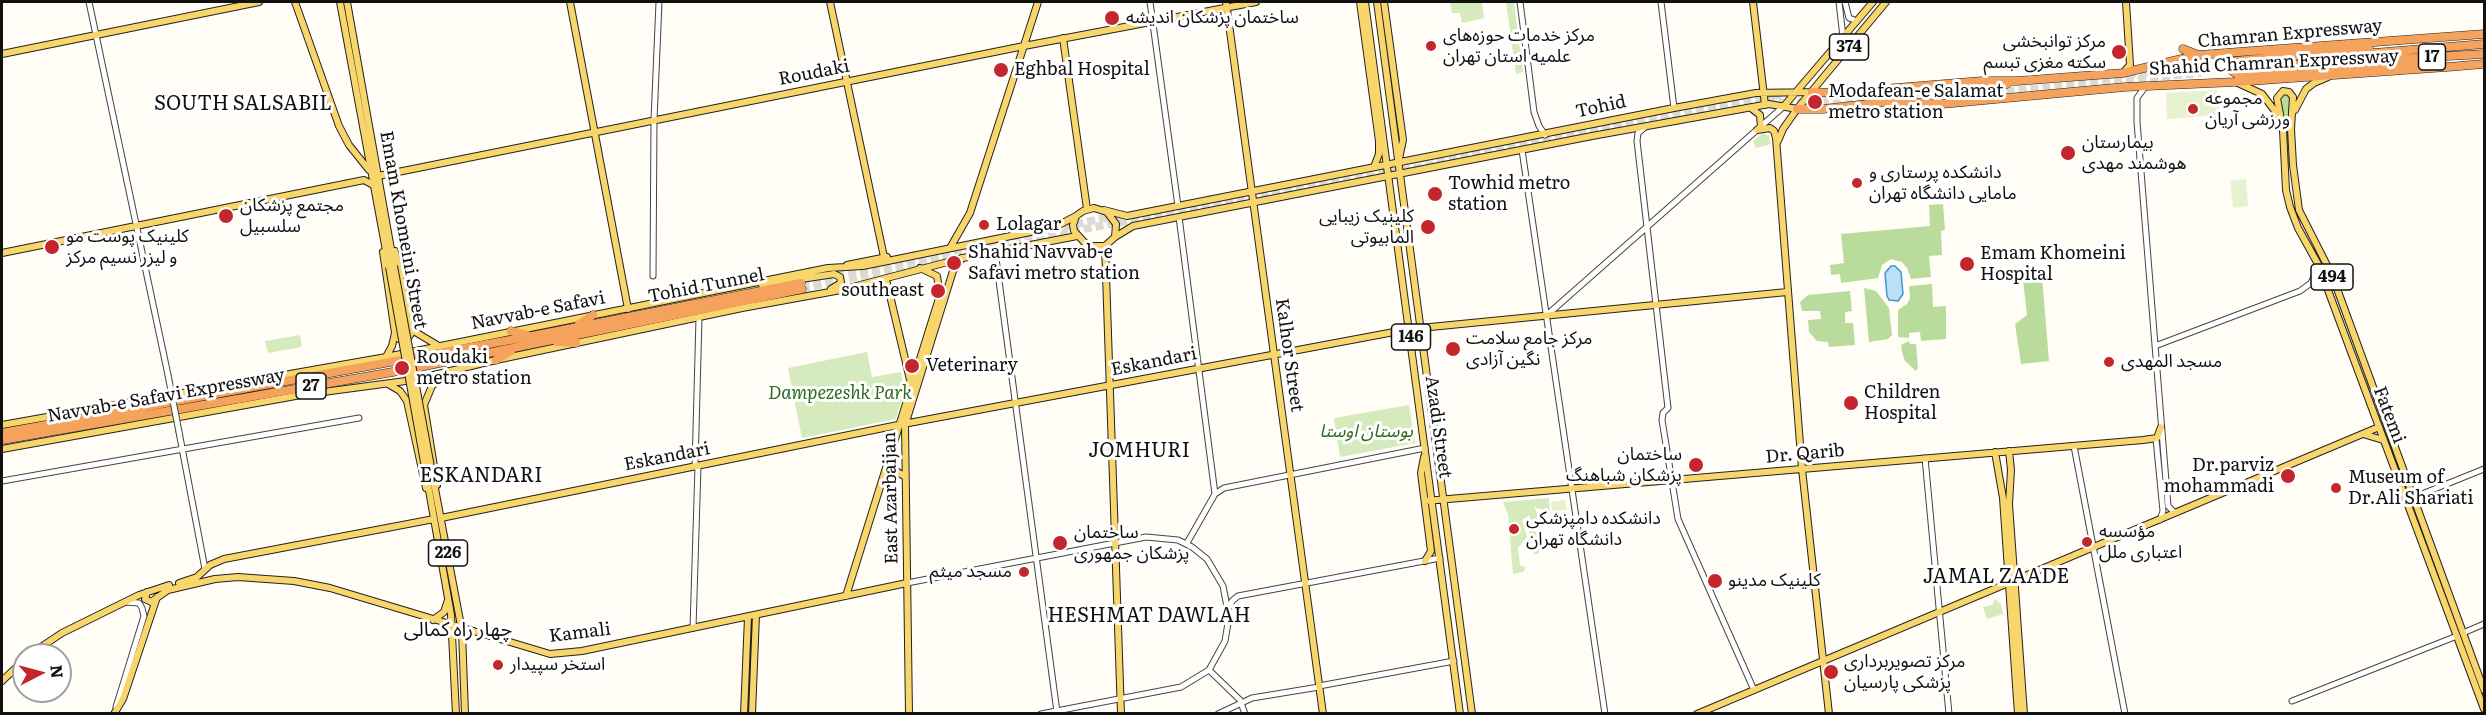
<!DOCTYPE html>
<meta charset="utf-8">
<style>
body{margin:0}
#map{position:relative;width:2486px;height:715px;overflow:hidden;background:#fffdf5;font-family:Literata,serif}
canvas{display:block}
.frame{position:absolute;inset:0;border:3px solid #111;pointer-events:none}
.north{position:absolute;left:12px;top:643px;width:60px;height:60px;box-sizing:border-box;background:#fff;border:2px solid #a0a0a0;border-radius:50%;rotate:84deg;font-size:16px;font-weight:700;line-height:24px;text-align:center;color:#111}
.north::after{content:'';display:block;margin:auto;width:21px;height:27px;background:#c4262e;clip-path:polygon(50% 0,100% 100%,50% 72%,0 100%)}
</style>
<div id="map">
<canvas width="2486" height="715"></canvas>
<div class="frame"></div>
<div class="north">N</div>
</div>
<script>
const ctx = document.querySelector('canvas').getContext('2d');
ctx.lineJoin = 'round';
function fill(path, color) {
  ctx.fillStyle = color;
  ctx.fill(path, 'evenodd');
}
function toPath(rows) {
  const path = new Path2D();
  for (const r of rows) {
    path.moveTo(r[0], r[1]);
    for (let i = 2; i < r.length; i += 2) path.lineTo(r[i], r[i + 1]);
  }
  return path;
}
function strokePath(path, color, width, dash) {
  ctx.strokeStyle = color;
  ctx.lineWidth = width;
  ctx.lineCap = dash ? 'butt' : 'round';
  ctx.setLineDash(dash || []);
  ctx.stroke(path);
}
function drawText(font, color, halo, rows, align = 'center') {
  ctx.font = font + ' Literata,"Noto Sans Arabic",serif';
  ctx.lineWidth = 6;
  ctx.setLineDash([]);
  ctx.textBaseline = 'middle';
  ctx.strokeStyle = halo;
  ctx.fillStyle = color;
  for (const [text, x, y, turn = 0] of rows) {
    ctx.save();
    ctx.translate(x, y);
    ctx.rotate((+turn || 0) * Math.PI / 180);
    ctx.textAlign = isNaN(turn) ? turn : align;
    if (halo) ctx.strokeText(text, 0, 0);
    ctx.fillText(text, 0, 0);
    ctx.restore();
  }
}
fill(toPath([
 [1450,2,1482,2,1484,18,1462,23,1460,13,1452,13],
 [1506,2,1514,2,1523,72,1516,74],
 [1763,133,1769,136,1771,144,1756,148,1753,141],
 [300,335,302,347,268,353,265,341],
 [867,352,872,377,901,372,904,391,896,419,802,438,788,368],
 [1409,405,1415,443,1340,457,1334,418],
 [1549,498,1550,512,1544,512,1541,509,1534,507,1539,518,1538,520,1534,521,1539,552,1538,554,1534,554,1533,540,1530,536,1529,531,1533,531,1533,528,1529,528,1530,515,1522,520,1527,537,1518,548,1520,566,1526,567,1523,572,1513,574,1508,514,1503,502],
 [1995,599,2001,604,2003,614,1987,619,1983,607,1992,605]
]), '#d5ebbd');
fill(toPath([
 [2285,91,2291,98,2287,128,2280,95],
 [1943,204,1945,230,1941,231,1942,255,1929,256,1931,277,1911,279,1907,268,1902,262,1891,259,1882,265,1878,278,1841,283,1840,274,1831,275,1830,265,1844,263,1841,234,1930,226,1929,205],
 [2042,277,2049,361,2021,364,2015,324,2027,315,2023,279],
 [1932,284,1933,307,1946,306,1946,339,1921,341,1920,332,1909,333,1909,338,1898,337,1898,310,1907,304,1910,298,1909,286],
 [1864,288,1876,291,1889,308,1892,335,1888,339,1869,342],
 [1850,291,1852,311,1845,312,1845,323,1853,323,1855,345,1829,347,1828,342,1817,341,1809,332,1808,320,1821,319,1820,311,1802,311,1800,302,1808,295],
 [1909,341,1910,344,1916,344,1918,368,1916,371,1905,361,1902,352,1901,345]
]), '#b9dc9c');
fill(toPath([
 [2217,90,2220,115,2167,119,2166,93],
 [2246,179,2248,206,2233,208,2230,181],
 [1565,500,1567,510,1553,512,1551,502]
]), '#e6f2cf');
const water = toPath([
 [1891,266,1895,266,1901,272,1903,294,1898,301,1889,300,1887,296,1885,273,1891,266]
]);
fill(water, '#b9e0f7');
strokePath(water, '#3f96cf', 1.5);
strokePath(toPath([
 [2128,74,2291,60],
 [1774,94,1800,102,1812,102,1964,88],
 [1911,100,2201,73],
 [1052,229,1125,214],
 [801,283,943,253],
 [802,289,1034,238,1422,167,1499,148,1736,104,1769,99,1792,106]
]), '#dbdad3', 8, [8, 4]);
const minor = toPath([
 [89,2,168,375],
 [1150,2,1178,206],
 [1520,2,1534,112,1539,126,1545,135],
 [1661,2,1674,108],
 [1839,2,1843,37],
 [1845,2,1849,18,1857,21],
 [2145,87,2137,98,2137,122,2168,506,2175,513],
 [1645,127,1638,133,1637,141,1668,408,1663,413,1662,420,1678,519,1754,690],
 [1522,150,1605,714],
 [1179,217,1215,494],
 [995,251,1057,712],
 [653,276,654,120,659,2],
 [1547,315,1784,106],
 [2155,346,2300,291,2311,283,2319,266],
 [179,432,205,569],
 [2156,439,2163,511,2160,520],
 [2074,446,2125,714],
 [1925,458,1949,714],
 [695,467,699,318],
 [2,481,359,418],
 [2412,498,2484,469],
 [1187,543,1215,494,1224,488,1425,448],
 [907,583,1146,537,1178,540,1192,547,1207,559,1223,586,1229,617,1225,641,1209,670,1181,687,1041,714],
 [1229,608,1232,601,1238,596,1440,558],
 [693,628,698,466],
 [2463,633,2484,624],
 [1209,670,1240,700,1245,714],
 [1319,686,1454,661],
 [2292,701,2457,636],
 [116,707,144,616,142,608,139,603,126,602],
 [1218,714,1252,698,1319,687]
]);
const major = toPath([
 [295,2,339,126,349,145,369,170],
 [340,2,389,267],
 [347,2,394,266],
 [570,2,628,309],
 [830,2,884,257],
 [1226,2,1323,714],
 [1360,2,1379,141,1379,154,1374,167],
 [1365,2,1460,714],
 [1377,2,1472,714],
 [1384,2,1403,140,1399,159],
 [1753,2,1765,105],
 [1063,38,1087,209],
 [2,54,259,2],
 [2123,73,2130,65,2126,2],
 [2238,83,2262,94,2278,115],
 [1784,106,1873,2],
 [1751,108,1760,115,1761,127],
 [2295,110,2306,89,2314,83,2328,77],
 [1757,130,1770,128,1774,131,1776,138,1802,469,1829,714],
 [1778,141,1783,129,1797,109,1886,2],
 [378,176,1024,46,1256,2],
 [1094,208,1107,212,1116,224,1115,237,1105,246,1092,246,1085,243,1074,231,1073,225,1076,216,1083,211,1094,208],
 [1104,210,1127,216,1674,108,1756,93,1812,92],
 [1115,237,1133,226,1592,136,1769,104,1797,109],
 [1105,246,1121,714],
 [950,248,970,213,1038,2],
 [383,252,395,333,392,346,386,357],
 [2,253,364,180,373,185],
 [847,265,887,257],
 [872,284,887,283,911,384],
 [762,285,834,274,840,277,841,283,831,289],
 [412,330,437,345],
 [395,333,399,339,404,340,408,338,412,332,395,251],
 [388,384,400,391,407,401,426,488],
 [2,425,386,357,828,268,863,266,1055,227,1076,216],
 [2363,434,2383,440],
 [2,449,301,395,413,380,496,360,742,308,841,290,963,258,1077,236],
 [2009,451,2011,470,2009,504,2024,714],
 [1995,452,2003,498,2018,714],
 [1424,457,1421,473,1431,551,1425,561],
 [885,476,896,471,904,476],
 [433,478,462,631,465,714],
 [427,479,451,615,456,714],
 [437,485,424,405,432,386,447,374],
 [1425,501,2143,440,2157,438,2161,427],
 [441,518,898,425,1410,329,1787,292],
 [179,583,197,577,210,565,224,559,434,519],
 [147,592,145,599,151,602,168,590,215,579,238,577,294,581,330,588,550,654,582,651,907,583],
 [846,596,940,295,937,276,920,268],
 [433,620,444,612,448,600],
 [29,655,62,633,139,595,169,585],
 [2,681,24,660],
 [2484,690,2332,275,2299,210,2293,165,2291,129,2293,97,2289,92,2283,91,2277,98,2283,130,2286,190,2290,207,2298,228,2319,266,2484,709],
 [114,714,123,699,157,597],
 [744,714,748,617],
 [752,714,756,615],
 [909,714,905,425,953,271,962,258],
 [1697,714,2379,427]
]);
const highway = toPath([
 [2369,48,2236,61,2232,64,2231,70,2238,75,2423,65],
 [2183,49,2198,55],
 [2361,54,2484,44],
 [2290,65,2484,54],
 [2459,66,2484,64],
 [1812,92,1834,93,1982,81,2017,81,2123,73,2198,55,2484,34],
 [1964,98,1956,98,1954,93,2007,84],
 [1797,109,1823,109,1895,101,1942,104,2125,87,2235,82,2461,66],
 [579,324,593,315],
 [511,331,527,335],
 [557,342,576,343],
 [496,360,511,351],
 [2,433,532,336,801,283],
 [2,440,410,369,802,289]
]);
strokePath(minor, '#444', 7);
strokePath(major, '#222', 8);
strokePath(highway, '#222', 9);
strokePath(minor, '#fff', 5);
strokePath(major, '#f9d66b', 6);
strokePath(highway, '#f5a25d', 8);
const minorBridge = toPath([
 [168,375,179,432]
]);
const majorBridge = toPath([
 [394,266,433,478],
 [389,267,427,479]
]);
strokePath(minorBridge, '#444', 7, []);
strokePath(majorBridge, '#222', 8, []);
strokePath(minorBridge, '#fff', 5);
strokePath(majorBridge, '#f9d66b', 6);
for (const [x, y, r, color] of [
 [1112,18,8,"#c4262e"],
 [1431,46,6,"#c4262e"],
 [2119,52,8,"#c4262e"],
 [1001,70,8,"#c4262e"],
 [1815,102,8,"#c4262e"],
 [2193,109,6,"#c4262e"],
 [2068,153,8,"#c4262e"],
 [1857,183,6,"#c4262e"],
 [1435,194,8,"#c4262e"],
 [226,216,8,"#c4262e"],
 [984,225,6,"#c4262e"],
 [1428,227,8,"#c4262e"],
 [52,247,8,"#c4262e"],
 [954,263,8,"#c4262e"],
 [1967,264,8,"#c4262e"],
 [938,291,8,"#c4262e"],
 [1453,349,8,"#c4262e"],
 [2109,362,6,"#c4262e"],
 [912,366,8,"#c4262e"],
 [402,368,8,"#c4262e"],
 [1851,403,8,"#c4262e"],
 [1696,465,8,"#c4262e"],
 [2288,476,8,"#c4262e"],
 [2336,488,6,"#c4262e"],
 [1514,529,6,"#c4262e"],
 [2087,542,6,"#c4262e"],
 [1060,543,8,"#c4262e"],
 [1024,572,6,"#c4262e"],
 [1715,581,8,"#c4262e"],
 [498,665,6,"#c4262e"],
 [1831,672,8,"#c4262e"]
]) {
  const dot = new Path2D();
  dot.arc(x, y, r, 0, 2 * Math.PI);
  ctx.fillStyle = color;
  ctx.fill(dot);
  strokePath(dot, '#fff', 2);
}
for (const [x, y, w] of [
 [1849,47,39],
 [2432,57,27],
 [2332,277,42],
 [1411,337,39],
 [311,386,30],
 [448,553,39]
]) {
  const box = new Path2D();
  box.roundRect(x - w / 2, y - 13, w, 26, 4.5);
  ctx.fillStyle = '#fff';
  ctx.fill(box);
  strokePath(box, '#111', 1.5);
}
drawText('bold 16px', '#111', null, [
 ["374",1849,47],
 ["17",2432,57],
 ["494",2332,277],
 ["146",1411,337],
 ["27",311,386],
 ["226",448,553]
]);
drawText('18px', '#111', '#fff', [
 ["ساختمان پزشکان اندیشه",1126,18],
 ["مرکز خدمات حوزه‌های",1443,36],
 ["علمیه استان تهران",1443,57],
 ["مرکز توانبخشی",2106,42,"right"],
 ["سکته مغزی تبسم",2106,63,"right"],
 ["Eghbal Hospital",1014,70],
 ["Modafean-e Salamat",1828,92],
 ["metro station",1828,113],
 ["مجموعه",2205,99],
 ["ورزشی آریان",2205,120],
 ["بیمارستان",2082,143],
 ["هوشمند مهدی",2082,164],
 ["دانشکده پرستاری و",1869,173],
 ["مامایی دانشگاه تهران",1869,194],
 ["Towhid metro",1448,184],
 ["station",1448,205],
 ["مجتمع پزشکان",240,206],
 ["سلسبیل",240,227],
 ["کلینیک زیبایی",1414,217,"right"],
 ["المابیوتی",1414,238,"right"],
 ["Lolagar",996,225],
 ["کلینیک پوست مو",66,237],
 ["و لیزر نسیم مرکز",66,258],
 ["Shahid Navvab-e",968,253],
 ["Safavi metro station",968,274],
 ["Emam Khomeini",1980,254],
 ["Hospital",1980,275],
 ["southeast",924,291,"right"],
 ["مرکز جامع سلامت",1466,339],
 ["نگین آزادی",1466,360],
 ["Roudaki",416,358],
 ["metro station",416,379],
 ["مسجد المهدی",2121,362],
 ["Veterinary",926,366],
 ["Children",1864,393],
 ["Hospital",1864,414],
 ["ساختمان",1682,455,"right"],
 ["پزشکان شباهنگ",1682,476,"right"],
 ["Dr.parviz",2274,466,"right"],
 ["mohammadi",2274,487,"right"],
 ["Museum of",2348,478],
 ["Dr.Ali Shariati",2348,499],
 ["دانشکده دامپزشکی",1526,519],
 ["دانشگاه تهران",1526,540],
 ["مؤسسه",2099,532],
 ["اعتباری ملل",2099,553],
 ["ساختمان",1074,533],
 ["پزشکان جمهوری",1074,554],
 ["مسجد میثم",1012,572,"right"],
 ["کلینیک مدینو",1728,581],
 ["مرکز تصویربرداری",1844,662],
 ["پزشکی پارسیان",1844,683],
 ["استخر سپیدار",510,665]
], 'left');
drawText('18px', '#111', '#fff', [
 ["Chamran Expressway",2290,34,-5],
 ["Shahid Chamran Expressway",2274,63,-3],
 ["Roudaki",814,73,-11],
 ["Tohid",1601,107,-12],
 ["Emam Khomeini Street",403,230,80],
 ["Tohid Tunnel",706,286,-11],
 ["Navvab-e Safavi",538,311,-11],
 ["Kalhor Street",1289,355,82],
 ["Eskandari",1154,362,-11],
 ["Navvab-e Safavi Expressway",166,396,-10],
 ["Fatemi",2389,415,69],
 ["Azadi Street",1438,427,82],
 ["Dr. Qarib",1805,454,-5],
 ["Eskandari",667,457,-11],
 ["East Azarbaijan",891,498,-91],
 ["Kamali",580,633,-7]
]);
drawText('italic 18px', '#2f6b1f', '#fff', [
 ["Dampezeshk Park",840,394],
 ["بوستان اوستا",1366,432]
]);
drawText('20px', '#111', '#fff', [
 ["SOUTH SALSABIL",243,104],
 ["JOMHURI",1139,451],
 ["ESKANDARI",481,476],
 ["JAMAL ZAADE",1996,577],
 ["HESHMAT DAWLAH",1149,616],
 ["چهار راه کمالی",458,630]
]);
</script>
